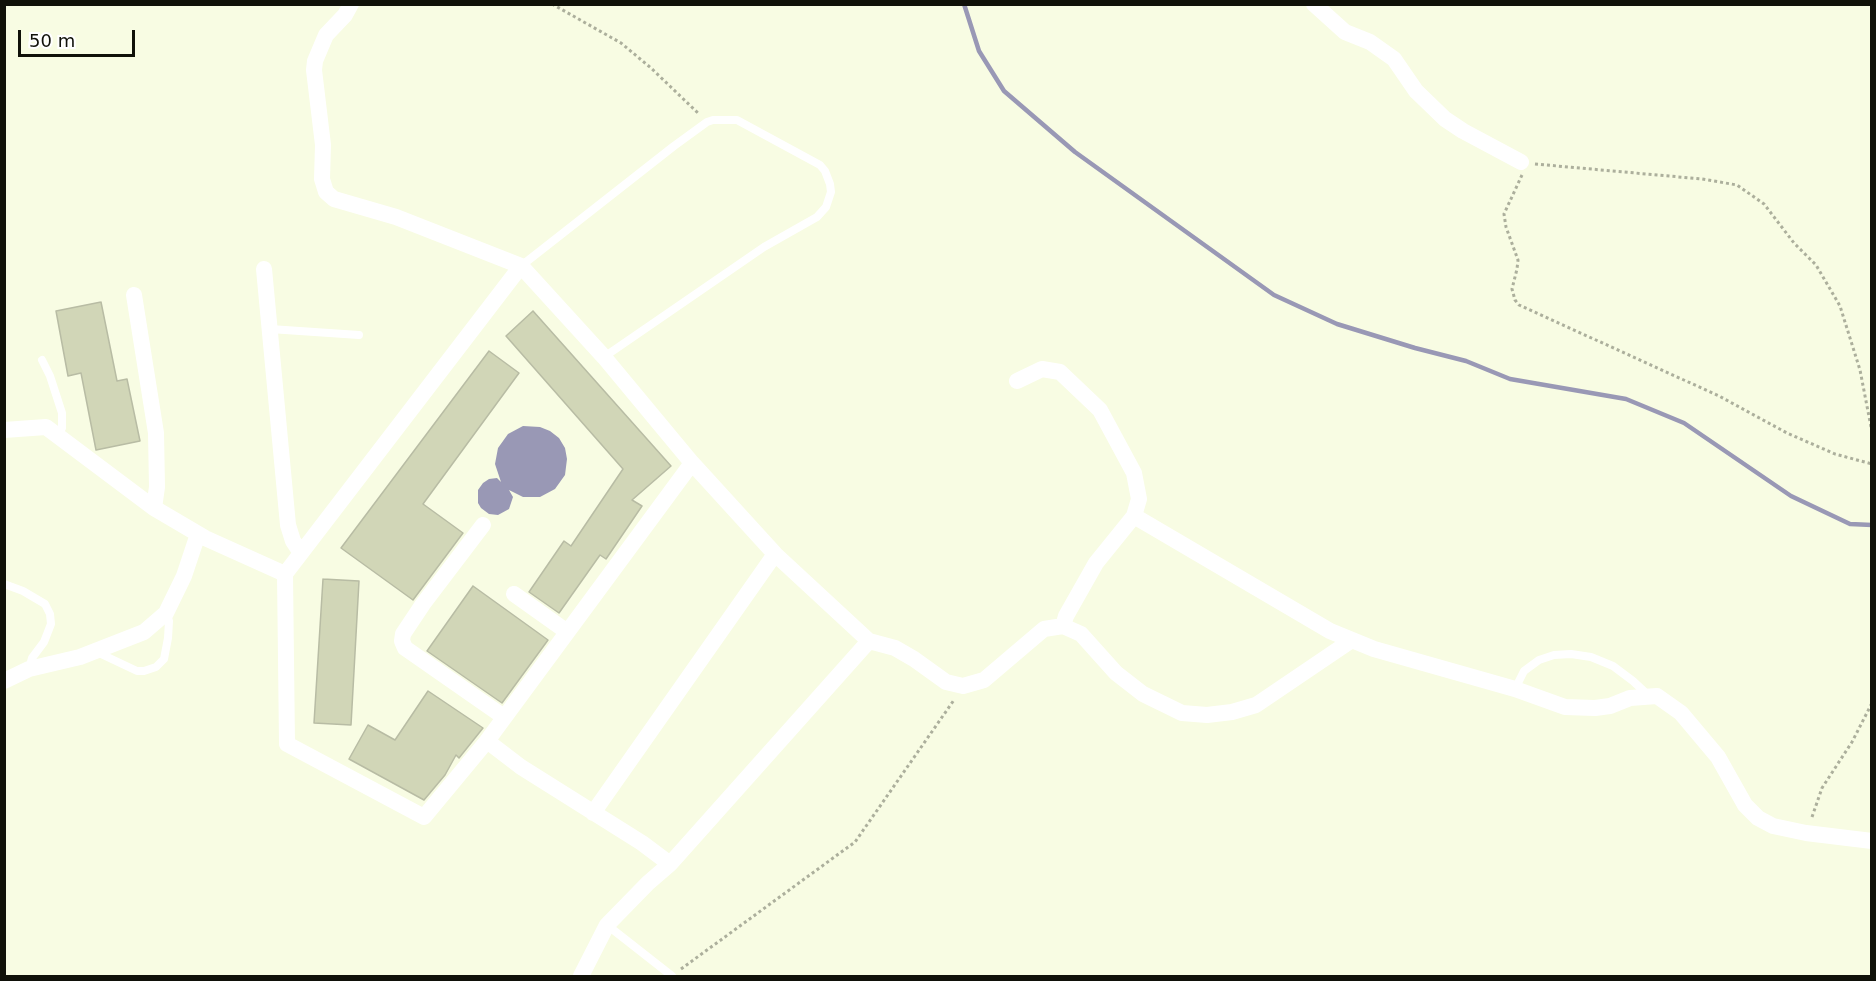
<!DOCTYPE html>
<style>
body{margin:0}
#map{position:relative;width:1876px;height:981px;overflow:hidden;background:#f8fce3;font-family:"DejaVu Sans",sans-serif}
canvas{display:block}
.frame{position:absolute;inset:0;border:6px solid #101109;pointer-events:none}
.scale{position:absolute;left:18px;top:30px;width:117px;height:27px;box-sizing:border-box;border:3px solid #101109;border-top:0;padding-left:8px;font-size:18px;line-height:21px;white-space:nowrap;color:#101109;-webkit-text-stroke:4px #fff;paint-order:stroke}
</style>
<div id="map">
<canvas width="1876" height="981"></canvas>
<div class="frame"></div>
<div class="scale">50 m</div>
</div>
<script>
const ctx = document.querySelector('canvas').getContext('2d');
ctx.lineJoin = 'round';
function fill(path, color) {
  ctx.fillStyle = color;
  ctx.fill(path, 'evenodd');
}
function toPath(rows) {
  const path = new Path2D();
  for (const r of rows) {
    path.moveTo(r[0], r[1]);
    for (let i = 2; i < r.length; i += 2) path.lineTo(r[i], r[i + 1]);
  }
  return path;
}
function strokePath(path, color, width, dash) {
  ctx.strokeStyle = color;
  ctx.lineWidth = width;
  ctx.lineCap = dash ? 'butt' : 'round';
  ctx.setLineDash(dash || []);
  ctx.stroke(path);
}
fill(toPath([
 [523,426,540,427,550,431,559,438,565,448,567,459,565,475,555,489,540,497,523,497,509,490,513,497,509,509,498,515,489,514,481,508,478,503,478,490,483,483,489,479,497,478,501,482,495,464,498,448,508,434]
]), '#9998b5');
strokePath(toPath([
 [964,4,979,51,1004,91,1075,152,1274,295,1337,324,1415,348,1466,361,1510,379,1626,399,1684,423,1791,496,1850,524,1872,525]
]), '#9998b5', 4.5);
const building = toPath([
 [101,302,117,381,127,379,140,441,96,450,81,373,68,376,56,311,101,302],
 [533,311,671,466,632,500,642,506,606,559,600,555,559,613,529,592,564,541,571,546,623,469,506,336,533,311],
 [489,351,519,373,423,504,463,533,413,600,341,548,489,351],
 [323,579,359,581,351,725,314,723,323,579],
 [473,586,548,640,502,703,427,651,473,586],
 [428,691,483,728,459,758,456,755,445,775,424,800,349,759,368,725,395,740,428,691]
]);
fill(building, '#d1d6b7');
strokePath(building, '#b8bca4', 1.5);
strokePath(toPath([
 [552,4,621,43,651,68,699,114],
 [1535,164,1702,179,1737,185,1764,204,1794,243,1816,265,1840,306,1860,370,1872,432],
 [1522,175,1504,214,1506,227,1518,260,1517,269,1512,289,1515,300,1519,305,1719,396,1787,433,1835,454,1872,464],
 [1812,817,1822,788,1852,742,1872,703],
 [681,969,855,842,954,700]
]), '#acaf9c', 3, [3, 3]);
strokePath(toPath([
 [521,266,674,146,707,122,713,120,737,120,820,165,825,171,830,184,831,192,826,207,817,217,764,247,604,357],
 [270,329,359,335],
 [42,360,50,376,62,413,62,428,58,436],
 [4,584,23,591,45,604,50,614,51,624,44,642,32,658,29,669],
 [98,650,101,654,137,671,144,671,156,667,164,659,168,638,169,621,166,613],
 [1515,689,1524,671,1539,660,1554,655,1571,654,1591,657,1613,666,1633,681,1648,695],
 [607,925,672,976]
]), '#fff', 8);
strokePath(toPath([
 [351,4,345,15,326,35,315,61,314,70,323,145,322,179,326,192,334,199,396,217,521,266,604,357,692,463],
 [1314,4,1345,32,1370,42,1394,59,1416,91,1445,119,1463,131,1521,162],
 [264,269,288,525,293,541,301,553],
 [134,295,156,433,157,487,154,508],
 [1017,381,1042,369,1060,372,1100,410,1134,473,1139,499,1134,516,1096,563,1066,616,1063,626],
 [4,430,46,427,154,508,205,538,285,574],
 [1134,516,1330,631,1374,649,1515,689,1565,707,1595,708,1610,706,1630,698,1657,696,1681,713,1718,757,1745,805,1758,818,1773,826,1806,833,1872,841],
 [483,525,423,604,403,634,402,641,405,648,504,717],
 [514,594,566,631],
 [869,641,895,648,914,659,946,682,963,686,984,680,1044,629,1063,626,1081,634,1116,673,1143,694,1182,713,1207,715,1232,712,1256,705,1352,640],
 [4,681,29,669,80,657,144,632,166,613,184,576,198,534],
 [487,741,424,817,287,744,285,574,521,266],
 [593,813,775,554],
 [581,976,607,925,648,883,670,864,642,843,521,767,487,741,692,463,775,554,869,641,670,864]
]), '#fff', 16);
</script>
